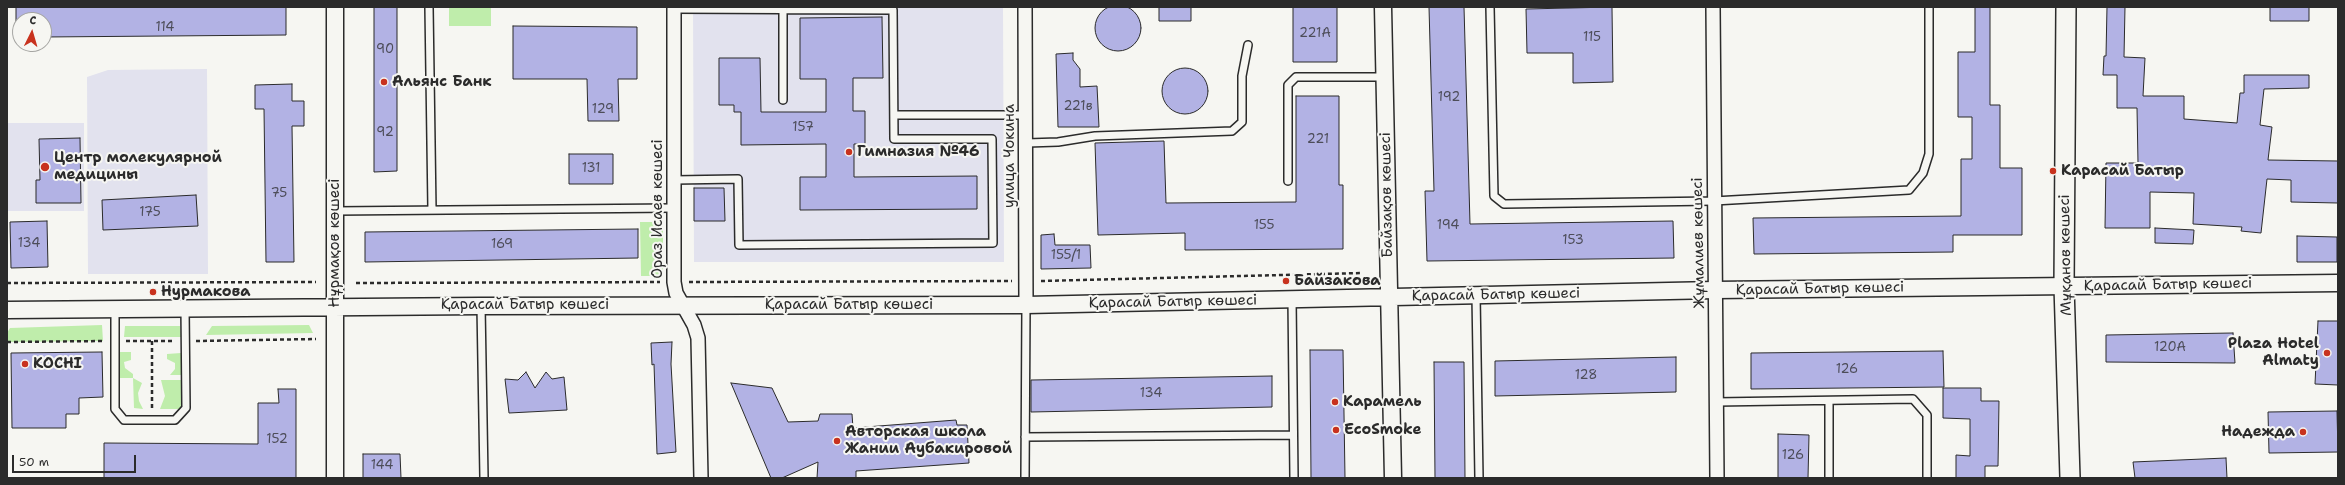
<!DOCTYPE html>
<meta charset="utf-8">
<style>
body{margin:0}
#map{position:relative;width:2345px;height:485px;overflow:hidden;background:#f6f6f2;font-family:"Shantell Sans",sans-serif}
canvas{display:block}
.frame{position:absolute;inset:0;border:8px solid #2b2b2b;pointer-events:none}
.north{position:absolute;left:12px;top:12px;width:40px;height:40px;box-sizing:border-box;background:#f6f6f2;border:1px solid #a5a5a2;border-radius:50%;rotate:5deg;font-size:11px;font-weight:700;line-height:16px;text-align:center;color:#2b2b2b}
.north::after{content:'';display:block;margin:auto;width:14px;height:18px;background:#c8321e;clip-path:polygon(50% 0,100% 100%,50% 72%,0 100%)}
.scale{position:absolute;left:12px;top:455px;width:124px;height:18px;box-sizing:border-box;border:2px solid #2b2b2b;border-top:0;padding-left:5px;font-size:12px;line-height:14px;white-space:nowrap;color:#2b2b2b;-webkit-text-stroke:3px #f6f6f2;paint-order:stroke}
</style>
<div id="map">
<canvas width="2345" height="485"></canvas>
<div class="frame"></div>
<div class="north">С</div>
<div class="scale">50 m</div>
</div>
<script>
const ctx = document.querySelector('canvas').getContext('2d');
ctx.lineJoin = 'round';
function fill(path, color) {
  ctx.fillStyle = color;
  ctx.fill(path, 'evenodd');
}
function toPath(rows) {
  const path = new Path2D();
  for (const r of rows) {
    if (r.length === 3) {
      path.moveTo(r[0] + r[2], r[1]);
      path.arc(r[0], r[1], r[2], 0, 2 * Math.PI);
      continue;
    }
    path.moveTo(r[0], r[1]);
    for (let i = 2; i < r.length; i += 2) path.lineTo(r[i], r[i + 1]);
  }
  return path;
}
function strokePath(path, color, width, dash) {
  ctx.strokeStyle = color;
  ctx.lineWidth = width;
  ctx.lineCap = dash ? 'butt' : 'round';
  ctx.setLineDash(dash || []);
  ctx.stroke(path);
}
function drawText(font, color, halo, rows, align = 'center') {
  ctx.font = font + ' "Shantell Sans",sans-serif';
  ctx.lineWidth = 4;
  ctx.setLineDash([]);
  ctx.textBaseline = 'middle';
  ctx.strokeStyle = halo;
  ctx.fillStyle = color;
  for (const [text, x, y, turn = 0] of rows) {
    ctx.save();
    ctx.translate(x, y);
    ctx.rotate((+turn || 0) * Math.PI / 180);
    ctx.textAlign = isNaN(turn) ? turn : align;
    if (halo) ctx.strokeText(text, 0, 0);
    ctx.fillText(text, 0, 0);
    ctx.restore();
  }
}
fill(toPath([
 [693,7,1003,7,1004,262,694,262],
 [207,69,208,274,88,274,87,77,108,70],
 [7,123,84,123,84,211,7,211]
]), '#e2e2ee');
fill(toPath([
 [449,7,491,7,491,26,449,26],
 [640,222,663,222,663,276,641,276],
 [102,325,103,341,7,342,7,333,10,328],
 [309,325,313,333,206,335,212,326],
 [125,326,180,326,181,337,124,337],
 [118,352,131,352,131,360,124,362,125,368,133,374,133,378,142,383,138,393,139,401,143,409,134,408,133,378,119,378],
 [181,353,181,375,170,375,175,369,175,363,167,359,167,354],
 [161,380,181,380,181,409,160,409,165,396]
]), '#bfedab');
const building = toPath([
 [1118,28,23],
 [16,7,286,7,286,35,44,37,44,20,20,20,20,37,16,37,16,7],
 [374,7,397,7,397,171,374,172,374,7],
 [1159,7,1191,7,1191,21,1159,21,1159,7],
 [1293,7,1337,7,1337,62,1293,62,1293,7],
 [1429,7,1464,7,1470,224,1673,221,1674,258,1427,261,1425,191,1434,191,1429,7],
 [1612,7,1613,82,1573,83,1573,53,1527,53,1526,9,1612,7],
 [1975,7,1990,7,1990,105,2000,105,2000,168,2022,168,2022,235,1953,235,1953,252,1754,254,1753,218,1961,216,1961,159,1972,159,1972,117,1958,117,1958,52,1975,52,1975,7],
 [2107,7,2125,7,2124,57,2145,58,2143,96,2184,96,2184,119,2237,123,2240,93,2244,93,2244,75,2309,75,2309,88,2264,89,2260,125,2272,127,2268,160,2338,161,2338,203,2291,202,2291,180,2267,179,2261,233,2241,231,2242,227,2193,224,2194,193,2150,192,2150,228,2105,228,2106,163,2138,163,2137,108,2117,108,2117,75,2103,75,2104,56,2106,56,2107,7],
 [2270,7,2309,7,2309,21,2270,21,2270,7],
 [882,17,883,78,853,78,853,111,865,111,865,144,854,144,854,177,977,176,977,209,800,210,800,177,826,177,826,144,741,145,741,112,734,112,734,105,719,105,719,58,760,58,761,112,826,112,826,79,800,79,800,18,882,17],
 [513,26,637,27,637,79,618,79,619,121,588,121,587,79,513,79,513,26],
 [1073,53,1073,60,1080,69,1080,87,1097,86,1099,127,1058,127,1056,54,1073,53],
 [1185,91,23],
 [292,84,292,101,304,101,304,126,292,126,294,262,266,262,264,109,255,109,255,85,292,84],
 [1296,96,1339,96,1339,185,1343,185,1343,249,1185,250,1185,233,1098,235,1095,143,1164,141,1166,203,1296,202,1296,96],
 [80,138,81,203,36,203,36,180,40,180,39,139,80,138],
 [569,154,613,154,613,184,569,184,569,154],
 [694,188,724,188,725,221,694,221,694,188],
 [196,195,198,226,103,230,102,200,196,195],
 [47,221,48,267,11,268,10,222,47,221],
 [2155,228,2194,230,2193,244,2155,243,2155,228],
 [638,229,638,258,365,262,365,232,638,229],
 [1054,234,1055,245,1090,245,1091,268,1041,269,1041,235,1054,234],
 [2297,236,2337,237,2337,262,2297,262,2297,236],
 [2318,321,2338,321,2338,385,2315,384,2318,321],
 [2233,333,2235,363,2106,362,2106,335,2233,333],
 [672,342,671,364,676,452,657,454,654,364,652,365,651,343,672,342],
 [1310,350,1343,350,1345,478,1311,478,1310,350],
 [1943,351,1944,387,1751,389,1751,353,1943,351],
 [102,352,103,397,79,398,79,414,66,414,66,428,12,428,11,353,102,352],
 [1676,357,1676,392,1495,396,1495,361,1676,357],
 [1434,362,1464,362,1465,478,1435,478,1434,362],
 [526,372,535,388,546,372,552,379,564,377,567,410,509,413,505,379,518,380,526,372],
 [1272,376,1272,407,1031,412,1031,380,1272,376],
 [731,383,772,388,788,422,818,421,820,414,852,414,853,428,956,420,957,425,967,425,969,463,856,471,856,478,817,478,818,462,782,478,771,478,731,383],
 [1943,388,1981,388,1981,401,1999,401,1998,466,1985,466,1985,478,1956,478,1956,455,1970,456,1970,419,1943,418,1943,388],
 [278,389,296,389,296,478,104,478,104,443,258,444,258,403,279,403,278,389],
 [2337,411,2338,452,2269,453,2268,412,2337,411],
 [1778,434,1809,435,1808,478,1778,478,1778,434],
 [363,454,400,454,401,478,363,478,363,454],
 [2226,458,2227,478,2135,478,2133,462,2226,458]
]);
fill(building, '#b2b2e4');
strokePath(building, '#2b2b2b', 1);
const service = toPath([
 [429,7,432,210],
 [1490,7,1494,196,1504,204,1714,201,1909,190,1923,173,1929,154,1929,7],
 [674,9,893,10,894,139,992,139,993,243,739,245,738,179,674,180],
 [783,10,783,100],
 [894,115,1027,115],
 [1027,143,1058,142,1095,136,1232,131,1242,122,1242,76,1248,45],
 [1288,181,1288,85,1296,77,1384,77],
 [335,211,674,208],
 [1476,295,1479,478],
 [1292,299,1294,478],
 [481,306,484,478],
 [115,309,115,409,124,420,175,420,186,408,185,308],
 [1829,401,1829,478],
 [1716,402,1913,399,1927,415,1927,478],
 [1025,437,1293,435],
 [1025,478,1026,305]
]);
const minor = toPath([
 [674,7,674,282,676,293,694,325,698,338,701,478],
 [1025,7,1026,305],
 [1713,7,1717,478]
]);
const tertiary = toPath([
 [1383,7,1393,478],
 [7,310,481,306,1026,305,1715,290,2338,283],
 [335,478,335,7]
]);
const secondary = toPath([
 [2066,7,2064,286,2070,478]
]);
strokePath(service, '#2b2b2b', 10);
strokePath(minor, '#2b2b2b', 16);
strokePath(tertiary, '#2b2b2b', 19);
strokePath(secondary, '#2b2b2b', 22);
strokePath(toPath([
 [1041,281,1361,273],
 [689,282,1012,281],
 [7,283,316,282],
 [356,283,660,282],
 [126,341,173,341],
 [152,341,152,409],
 [196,341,316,339],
 [7,342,103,341]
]), '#2b2b2b', 2.5, [4, 3]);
strokePath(service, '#f6f6f2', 7);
strokePath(minor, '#f6f6f2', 13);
strokePath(tertiary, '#f6f6f2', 16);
strokePath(secondary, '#f6f6f2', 19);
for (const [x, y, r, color] of [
 [384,82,4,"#c8321e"],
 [849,152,4,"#c8321e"],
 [45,167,5,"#c8321e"],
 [2053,171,4,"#c8321e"],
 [1286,281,4,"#c8321e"],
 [153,292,4,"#c8321e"],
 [2327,353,4,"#c8321e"],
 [25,364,4,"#c8321e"],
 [1335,402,4,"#c8321e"],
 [1336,430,4,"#c8321e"],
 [2303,432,4,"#c8321e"],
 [837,441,4,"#c8321e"]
]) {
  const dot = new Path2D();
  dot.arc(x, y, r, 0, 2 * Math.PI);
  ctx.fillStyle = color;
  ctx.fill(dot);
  strokePath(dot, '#f6f6f2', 1.5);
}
drawText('13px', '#4d4d59', null, [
 ["114",165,28],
 ["221А",1315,34],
 ["115",1592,38],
 ["90",385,50],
 ["192",1449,98],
 ["221в",1078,107],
 ["129",603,110],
 ["157",803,128],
 ["92",385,133],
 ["221",1318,140],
 ["131",591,169],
 ["75",279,194],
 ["175",150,213],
 ["155",1264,226],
 ["194",1448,226],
 ["153",1573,241],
 ["134",29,244],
 ["169",502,245],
 ["155/1",1066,256],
 ["120А",2170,348],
 ["126",1847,370],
 ["128",1586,376],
 ["134",1151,394],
 ["152",277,440],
 ["126",1793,456],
 ["144",382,466]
]);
drawText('bold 15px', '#2b2b2b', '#f6f6f2', [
 ["Альянс Банк",392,82],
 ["Гимназия №46",857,152],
 ["Центр молекулярной",54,158],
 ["медицины",54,175],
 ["Карасай Батыр",2061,171],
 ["Байзакова",1294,281],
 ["Нурмакова",161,292],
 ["Plaza Hotel",2319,344,"right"],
 ["Almaty",2319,361,"right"],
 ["KOCHI",33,364],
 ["Карамель",1343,402],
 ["EcoSmoke",1344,430],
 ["Авторская школа",845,432],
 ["Жании Аубакировой",845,449],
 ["Надежда",2295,432,"right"]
], 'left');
drawText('15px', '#2b2b2b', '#f6f6f2', [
 ["улица Чокина",1010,156,-90],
 ["Байзақов көшесі",1387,195,-91],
 ["Ораз Исаев көшесі",658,209,-90],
 ["Нұрмақов көшесі",335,243,-90],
 ["Жұмалиев көшесі",1699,243,-91],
 ["Мұқанов көшесі",2066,255,-91],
 ["Қарасай Батыр көшесі",2168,285,-1],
 ["Қарасай Батыр көшесі",1820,289,-1],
 ["Қарасай Батыр көшесі",1496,295,-1],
 ["Қарасай Батыр көшесі",1173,302,-1],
 ["Қарасай Батыр көшесі",525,305],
 ["Қарасай Батыр көшесі",849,305]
]);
</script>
